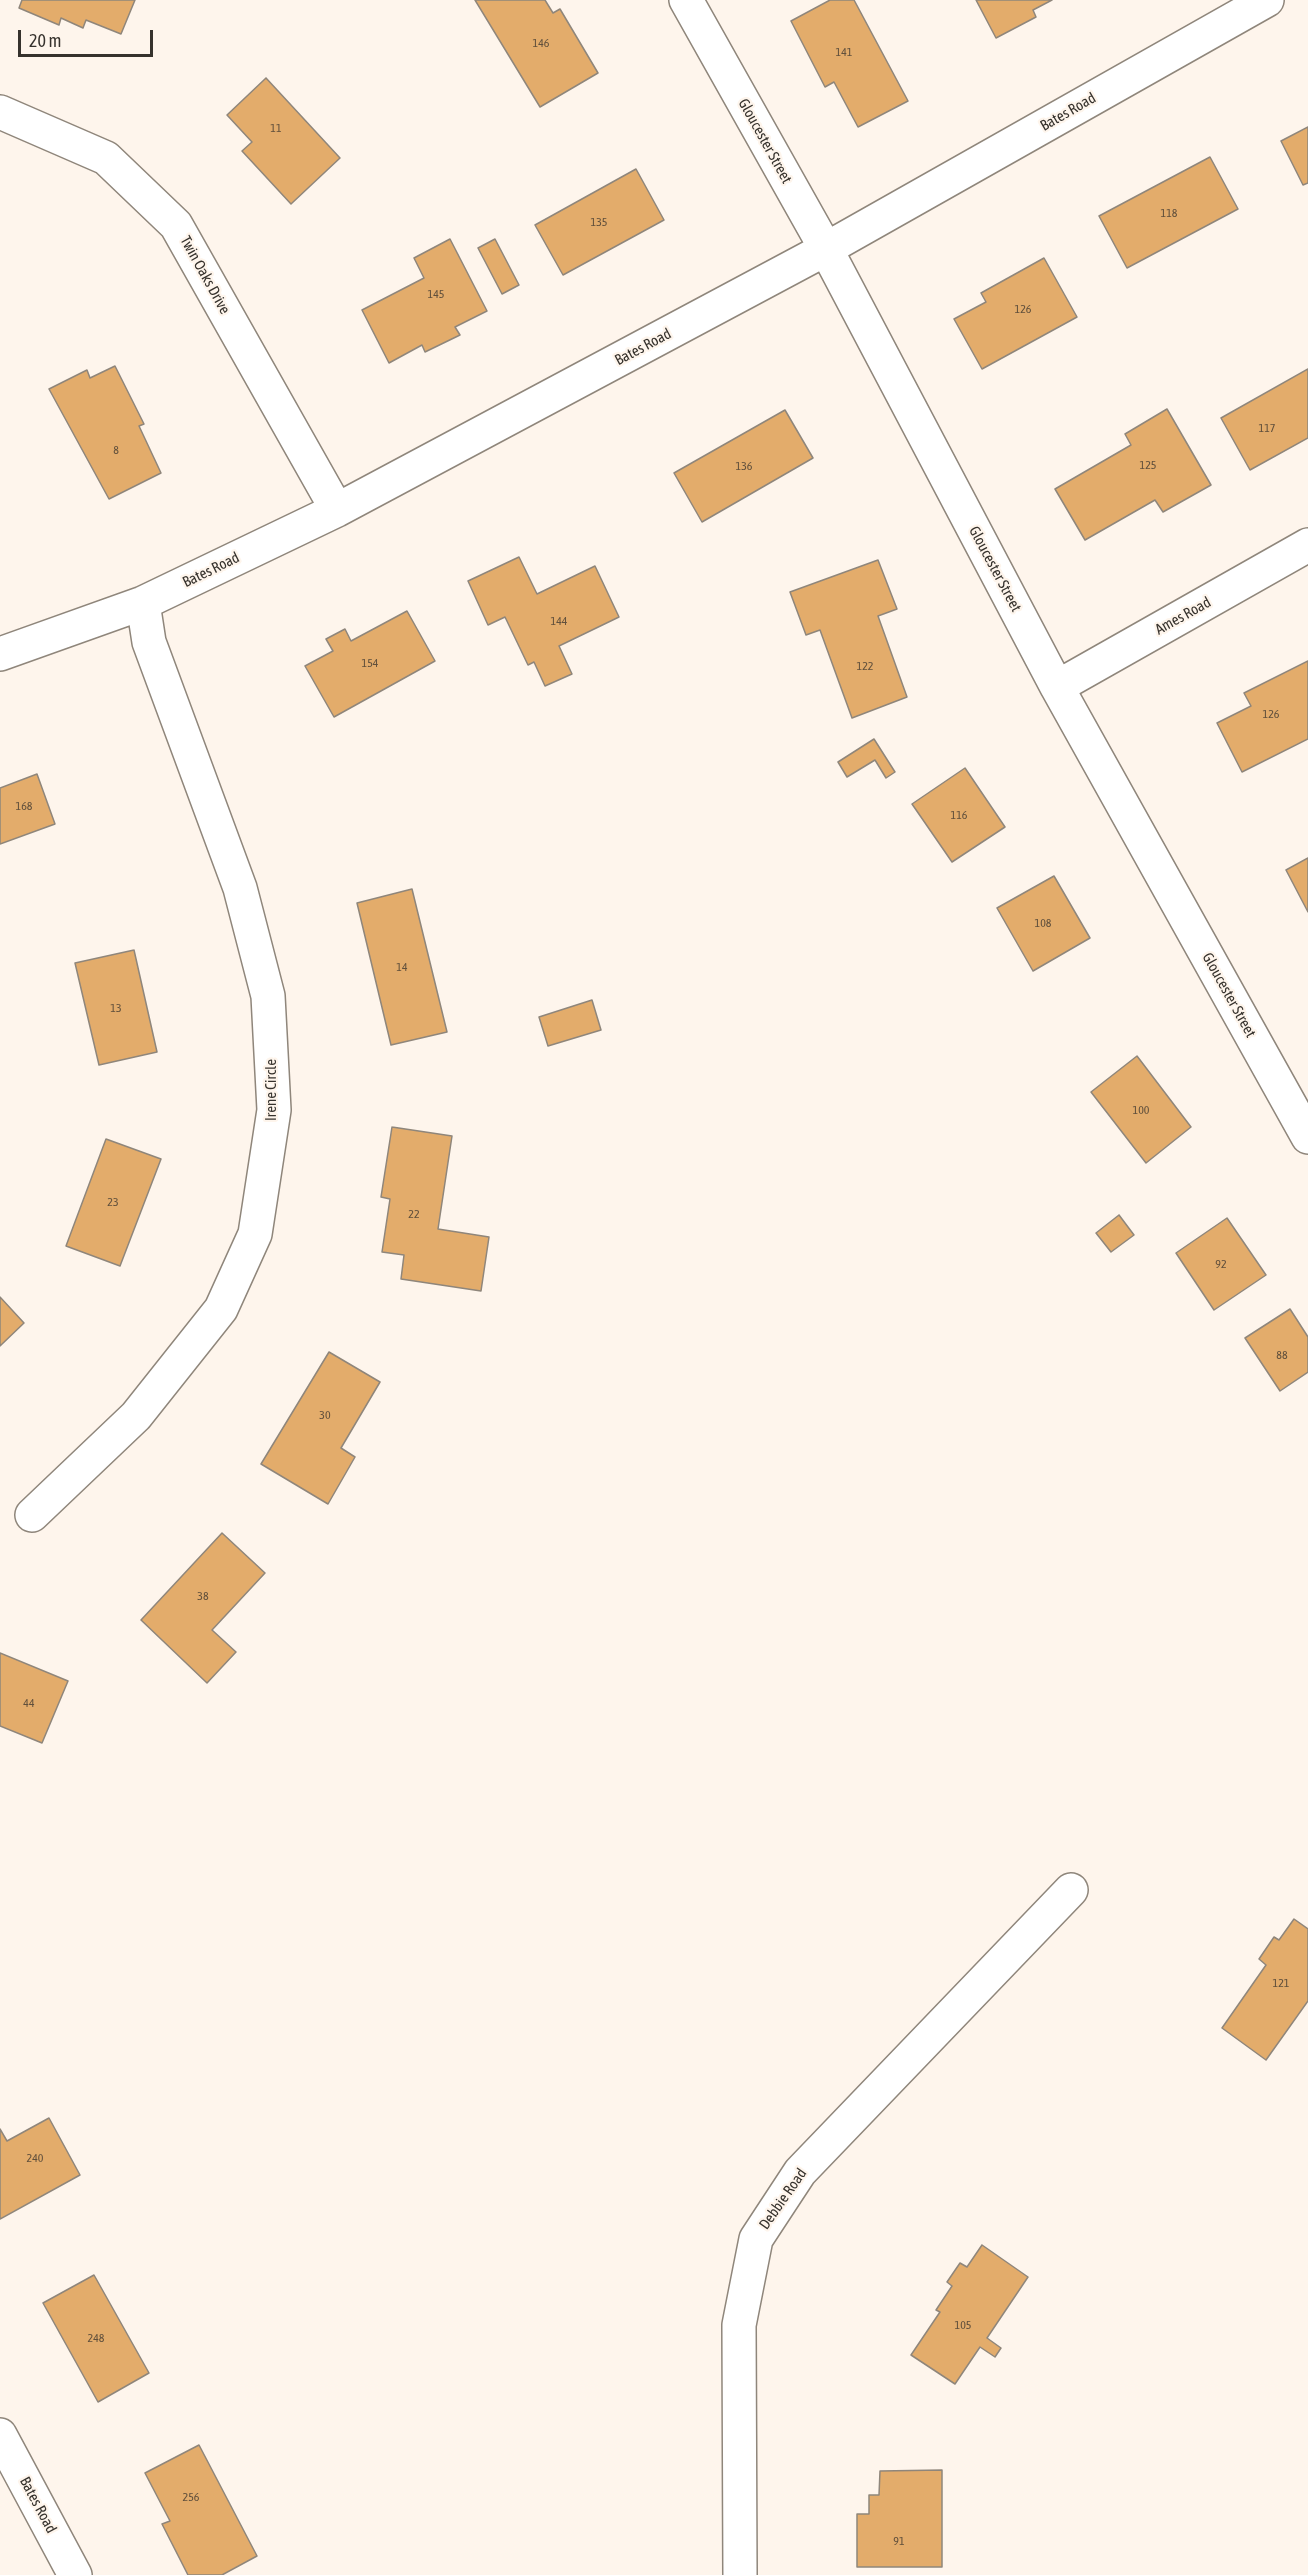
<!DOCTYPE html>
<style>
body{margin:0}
#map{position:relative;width:1308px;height:2575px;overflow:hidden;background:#fef5ec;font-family:"Asap Condensed",sans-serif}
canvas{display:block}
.scale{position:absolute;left:18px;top:30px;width:135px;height:27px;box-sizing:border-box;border:3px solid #36322d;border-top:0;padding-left:8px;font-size:18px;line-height:21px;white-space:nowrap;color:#36322d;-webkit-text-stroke:4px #fef5ec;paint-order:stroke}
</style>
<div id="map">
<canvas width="1308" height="2575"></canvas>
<div class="scale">20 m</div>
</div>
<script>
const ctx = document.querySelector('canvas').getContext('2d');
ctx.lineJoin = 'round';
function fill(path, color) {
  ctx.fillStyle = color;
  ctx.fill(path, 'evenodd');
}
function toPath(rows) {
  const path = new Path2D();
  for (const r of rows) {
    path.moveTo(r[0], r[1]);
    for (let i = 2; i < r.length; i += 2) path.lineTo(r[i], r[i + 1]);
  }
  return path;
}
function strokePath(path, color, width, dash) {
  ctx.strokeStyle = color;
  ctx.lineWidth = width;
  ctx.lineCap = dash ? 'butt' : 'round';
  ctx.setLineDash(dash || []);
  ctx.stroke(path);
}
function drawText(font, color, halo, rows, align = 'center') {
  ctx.font = font + ' "Asap Condensed",sans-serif';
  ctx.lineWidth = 4.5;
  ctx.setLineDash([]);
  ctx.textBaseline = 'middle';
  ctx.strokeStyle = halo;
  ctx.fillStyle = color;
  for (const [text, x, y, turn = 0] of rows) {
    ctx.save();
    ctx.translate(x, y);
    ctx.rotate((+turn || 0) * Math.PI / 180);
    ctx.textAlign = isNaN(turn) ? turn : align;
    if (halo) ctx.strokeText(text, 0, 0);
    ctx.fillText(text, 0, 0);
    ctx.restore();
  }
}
const building = toPath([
 [22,0,135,0,121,34,86,20,83,28,61,18,59,25,19,8,22,0],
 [475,0,545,0,553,13,560,9,598,73,540,107,475,0],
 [830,0,854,0,908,101,858,127,834,82,825,87,791,21,830,0],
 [976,0,1052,0,1033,10,1036,17,996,38,976,0],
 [266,78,340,158,291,204,242,151,252,142,227,115,266,78],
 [1308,127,1308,183,1303,185,1281,141,1308,127],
 [1210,157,1238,209,1127,268,1099,216,1210,157],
 [636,169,664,220,563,275,535,225,636,169],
 [450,239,487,311,455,327,460,335,425,352,422,345,389,363,362,310,424,278,414,258,450,239],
 [495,239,519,285,502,294,478,248,495,239],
 [1044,258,1077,317,982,369,954,319,986,302,981,293,1044,258],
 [115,366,144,424,139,426,161,473,109,499,49,389,87,370,90,378,115,366],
 [1308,369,1308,438,1250,470,1221,418,1308,369],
 [1167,409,1211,485,1163,512,1155,500,1085,540,1055,489,1131,445,1125,434,1167,409],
 [785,410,813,458,702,522,674,473,785,410],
 [519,557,537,594,595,566,619,617,559,646,572,674,545,686,534,662,528,665,505,617,488,625,468,581,519,557],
 [878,560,897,609,878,616,907,697,852,718,820,630,806,635,790,592,878,560],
 [407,611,435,661,334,717,305,666,333,651,326,639,345,629,351,641,407,611],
 [1308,661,1308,739,1242,772,1217,723,1251,706,1244,693,1308,661],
 [874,739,895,772,886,778,875,760,847,777,838,762,874,739],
 [965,768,1005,827,952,862,912,804,965,768],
 [37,774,55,824,0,844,0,788,37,774],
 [1308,858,1308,912,1286,870,1308,858],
 [1054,876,1090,938,1033,971,997,908,1054,876],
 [412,889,447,1032,391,1045,357,903,412,889],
 [134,950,157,1052,99,1065,75,963,134,950],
 [592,1000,601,1030,548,1046,539,1017,592,1000],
 [1137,1056,1191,1127,1146,1163,1091,1092,1137,1056],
 [392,1127,452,1136,438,1229,489,1237,481,1291,401,1279,404,1255,382,1252,390,1199,381,1197,392,1127],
 [106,1139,161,1159,120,1266,66,1246,106,1139],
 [1119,1215,1134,1235,1111,1252,1096,1233,1119,1215],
 [1227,1218,1266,1275,1214,1310,1176,1253,1227,1218],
 [0,1297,24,1323,0,1346,0,1297],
 [1290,1309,1308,1337,1308,1372,1280,1391,1245,1338,1290,1309],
 [329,1352,380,1382,341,1448,355,1457,328,1504,261,1464,329,1352],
 [222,1533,265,1573,212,1630,236,1652,207,1683,141,1620,222,1533],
 [0,1653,68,1681,42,1743,0,1726,0,1653],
 [1294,1919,1308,1929,1308,2001,1266,2060,1222,2028,1266,1965,1259,1959,1274,1937,1279,1940,1294,1919],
 [49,2118,80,2175,0,2219,0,2129,7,2141,49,2118],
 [982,2245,1028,2277,987,2338,1001,2348,995,2357,980,2347,955,2384,911,2355,940,2312,936,2310,952,2286,947,2282,960,2263,967,2267,982,2245],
 [94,2275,149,2373,98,2402,43,2303,94,2275],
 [199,2445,257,2556,222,2575,188,2575,162,2524,170,2521,145,2473,199,2445],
 [942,2470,942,2567,857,2567,857,2514,869,2514,869,2495,879,2495,880,2471,942,2470]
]);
fill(building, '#e3ac6b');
strokePath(building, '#8f867b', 1.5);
const street = toPath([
 [686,0,826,249,1057,687,1308,1137],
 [0,112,106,158,176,225,337,510],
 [0,654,143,603,337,510,826,249,1267,0],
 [1057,687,1308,545],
 [32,1515,136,1416,221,1309,255,1234,274,1110,268,996,240,888,149,642,143,603],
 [0,2435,75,2575],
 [740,2575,739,2325,756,2239,800,2172,1071,1890]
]);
strokePath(street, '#8f867b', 36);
strokePath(street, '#fff', 33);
drawText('12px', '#61503c', null, [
 ["146",541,43],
 ["141",844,52],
 ["11",276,128],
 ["118",1169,213],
 ["135",599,222],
 ["145",436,294],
 ["126",1023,309],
 ["117",1267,428],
 ["8",116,450],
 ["125",1148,465],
 ["136",744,466],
 ["144",559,621],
 ["154",370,663],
 ["122",865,666],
 ["126",1271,714],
 ["168",24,806],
 ["116",959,815],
 ["108",1043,923],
 ["14",402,967],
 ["13",116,1008],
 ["100",1141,1110],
 ["23",113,1202],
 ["22",414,1214],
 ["92",1221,1264],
 ["88",1282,1355],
 ["30",325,1415],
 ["38",203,1596],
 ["44",29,1703],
 ["121",1281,1983],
 ["240",35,2158],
 ["105",963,2325],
 ["248",96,2338],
 ["256",191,2497],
 ["91",899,2541]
]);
drawText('15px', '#36322d', '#fef5ec', [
 ["Bates Road",1068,112,-30],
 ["Gloucester Street",765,141,61],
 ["Twin Oaks Drive",205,275,61],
 ["Bates Road",643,347,-28],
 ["Gloucester Street",995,569,62],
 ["Bates Road",211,570,-26],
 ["Ames Road",1183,616,-29],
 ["Gloucester Street",1229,995,61],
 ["Irene Circle",271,1090,-90],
 ["Debbie Road",783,2199,-55],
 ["Bates Road",38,2505,62]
]);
</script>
